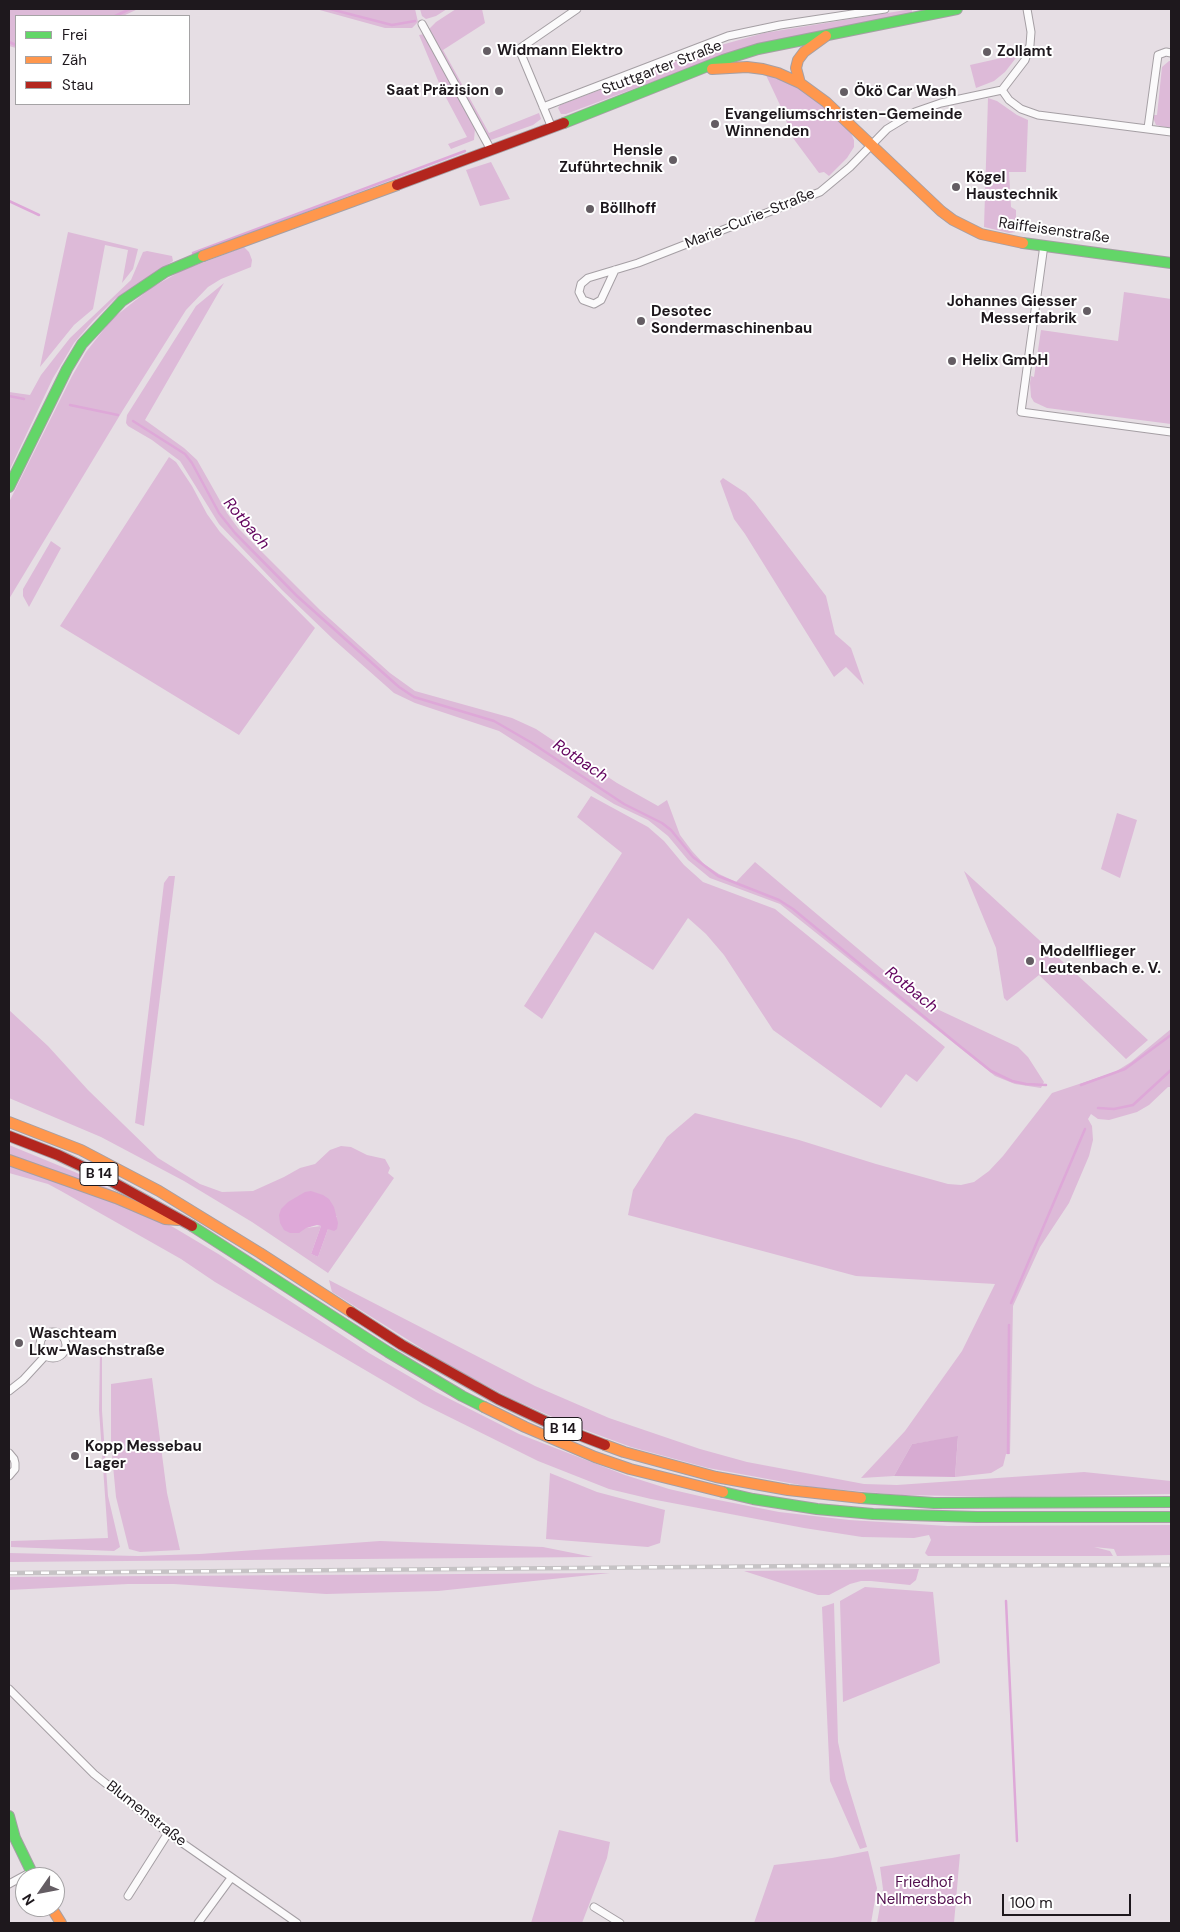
<!DOCTYPE html>
<meta charset="utf-8">
<style>
body{margin:0}
#map{position:relative;width:1180px;height:1932px;overflow:hidden;background:#e6dee4;font-family:"DM Sans",sans-serif}
canvas{display:block}
.frame{position:absolute;inset:0;border:10px solid #1e181d;pointer-events:none}
.legend{position:absolute;left:15px;top:15px;width:175px;height:90px;box-sizing:border-box;background:#fff;border:1px solid #a5a3a5;margin:0;padding:6px 9px;list-style:none;font-size:15px;color:#1e181d}
.legend li{display:flex;align-items:center;gap:10px;height:25px}
.legend b{width:25px;border:1px solid #a5a3a5}
.north{position:absolute;left:15px;top:1867px;width:50px;height:50px;box-sizing:border-box;background:#fff;border:1px solid #a5a3a5;border-radius:50%;rotate:237deg;font-size:14px;font-weight:700;line-height:20px;text-align:center;color:#1e181d}
.north::after{content:'';display:block;margin:auto;width:18px;height:22px;background:#645d63;clip-path:polygon(50% 0,100% 100%,50% 72%,0 100%)}
.scale{position:absolute;left:1002px;top:1894px;width:129px;height:22px;box-sizing:border-box;border:2px solid #1e181d;border-top:0;padding-left:6px;font-size:15px;line-height:18px;white-space:nowrap;color:#1e181d;-webkit-text-stroke:4px #fff;paint-order:stroke}
</style>
<div id="map">
<canvas width="1180" height="1932"></canvas>
<div class="frame"></div>
<ul class="legend">
<li><b style="height:6px;background:#63d668"></b>Frei</li>
<li><b style="height:6px;background:#ff974d"></b>Zäh</li>
<li><b style="height:6px;background:#b3261e"></b>Stau</li>
</ul>
<div class="north">N</div>
<div class="scale">100 m</div>
</div>
<script>
const ctx = document.querySelector('canvas').getContext('2d');
ctx.lineJoin = 'round';
function fill(path, color) {
  ctx.fillStyle = color;
  ctx.fill(path, 'evenodd');
}
function toPath(rows) {
  const path = new Path2D();
  for (const r of rows) {
    if (r.length === 3) {
      path.moveTo(r[0] + r[2], r[1]);
      path.arc(r[0], r[1], r[2], 0, 2 * Math.PI);
      continue;
    }
    path.moveTo(r[0], r[1]);
    for (let i = 2; i < r.length; i += 2) path.lineTo(r[i], r[i + 1]);
  }
  return path;
}
function strokePath(path, color, width, dash) {
  ctx.strokeStyle = color;
  ctx.lineWidth = width;
  ctx.lineCap = dash ? 'butt' : 'round';
  ctx.setLineDash(dash || []);
  ctx.stroke(path);
}
function drawText(font, color, halo, rows, align = 'center') {
  ctx.font = font + ' "DM Sans",sans-serif';
  ctx.lineWidth = 4;
  ctx.setLineDash([]);
  ctx.textBaseline = 'middle';
  ctx.strokeStyle = halo;
  ctx.fillStyle = color;
  for (const [text, x, y, turn = 0] of rows) {
    ctx.save();
    ctx.translate(x, y);
    ctx.rotate((+turn || 0) * Math.PI / 180);
    ctx.textAlign = isNaN(turn) ? turn : align;
    if (halo) ctx.strokeText(text, 0, 0);
    ctx.fillText(text, 0, 0);
    ctx.restore();
  }
}
fill(toPath([
 [9,9,138,9,123,16,16,16,16,48,9,46],
 [316,9,415,9,418,22,412,28,385,28],
 [420,9,447,9,436,16,426,19,422,16],
 [456,9,482,9,485,23,443,50,489,133,539,113,541,119,533,125,488,141,429,29,436,22],
 [912,9,912,13,692,67,566,114,561,114,558,108,560,105,714,47,764,33],
 [424,34,436,53,475,128,474,140,451,149,448,144,467,137,442,90,419,35],
 [1019,54,1005,72,994,81,976,88,970,65],
 [1169,61,1171,61,1171,128,1156,125,1152,115,1157,115,1162,67],
 [765,73,785,79,817,99,850,131,854,140,854,147,847,158,829,176,824,172,819,173,793,138,780,105],
 [988,98,997,101,1017,115,1028,120,1026,172,1009,172,1011,207,1016,210,1016,232,1009,233,984,227],
 [491,162,510,199,480,206,466,170],
 [68,232,138,249,133,269,122,283,128,250,105,245,93,309,74,325,40,367],
 [244,247,249,252,252,260,251,267,221,279,208,287,186,310,123,410,9,599,9,502,72,376,86,352,112,319,151,288,181,271],
 [147,251,172,256,173,261,115,299,93,321,74,343,53,378,9,471,9,392,30,395,41,375,70,338,131,280,143,252],
 [224,283,145,420,184,448,197,460,227,513,238,528,320,610,390,673,415,691,512,718,536,729,617,783,658,806,667,800,680,835,692,851,704,864,719,874,736,882,755,862,888,974,937,1009,1018,1047,1028,1057,1044,1082,1041,1088,1015,1084,995,1076,780,904,710,878,688,860,668,836,648,820,614,804,593,791,499,731,415,703,394,693,333,639,282,590,219,524,180,461,152,440,128,426,126,423,127,415,196,306],
 [1124,292,1171,299,1171,424,1047,408,1034,402,1031,397,1030,383,1031,376,1034,377,1041,330,1118,341],
 [169,457,176,462,192,486,207,514,220,532,315,628,239,735,60,626],
 [723,478,746,493,755,503,826,596,835,634,851,648,864,685,846,667,834,677,745,534,734,519,720,481],
 [51,541,61,548,29,607,23,596,23,589],
 [591,796,648,827,664,841,684,865,703,882,775,909,945,1047,917,1082,906,1074,881,1108,773,1030,724,955,706,934,688,918,653,970,595,932,542,1019,524,1006,622,853,577,817],
 [1117,813,1137,820,1120,878,1101,869],
 [964,871,1148,1040,1126,1059,1039,975,1007,1001,1004,998,996,948],
 [169,876,175,876,144,1126,135,1123,164,883],
 [9,1010,48,1046,88,1090,158,1158,200,1184,222,1192,253,1191,284,1177,300,1168,315,1164,330,1150,341,1146,351,1147,367,1155,385,1159,390,1168,388,1173,394,1178,328,1273,252,1222,184,1181,101,1137,9,1098],
 [337,1216,328,1229,318,1257,311,1254,321,1226,306,1228],
 [1171,1029,1171,1087,1168,1087,1149,1105,1137,1112,1109,1120,1098,1119,1091,1114,1088,1119,1092,1126,1093,1140,1089,1156,1069,1203,1040,1247,1013,1306,1010,1454,1006,1454,1003,1466,991,1473,955,1477,958,1437,912,1444,894,1476,861,1478,905,1431,962,1351,995,1284,856,1276,628,1215,633,1190,667,1137,695,1113,799,1140,876,1164,948,1184,961,1185,974,1182,989,1171,1003,1156,1052,1093,1115,1072,1131,1062],
 [9,1145,77,1173,133,1200,9,1154],
 [9,1163,151,1216,173,1227,220,1255,369,1353,436,1392,519,1434,625,1475,669,1489,708,1498,779,1512,849,1520,948,1526,1171,1525,1171,1555,1117,1556,1114,1549,1094,1547,1110,1551,1113,1556,928,1556,925,1553,931,1540,929,1535,914,1538,862,1537,804,1528,651,1499,609,1489,538,1461,423,1404,215,1282,181,1259,61,1191,48,1184,9,1173],
 [329,1280,535,1386,609,1418,700,1449,747,1462,864,1484,897,1485,1084,1472,1171,1481,1171,1494,1013,1497,901,1495,811,1487,708,1468,631,1447,566,1423,510,1398,448,1365,332,1292],
 [100,1351,102,1351,102,1411,108,1496,120,1547,114,1551,11,1547,11,1541,108,1538,99,1410],
 [152,1378,167,1493,180,1550,140,1552,129,1549,116,1497,111,1445,111,1384],
 [550,1473,597,1492,665,1510,660,1543,648,1547,546,1539],
 [380,1541,543,1547,593,1557,9,1562,9,1553,138,1556,200,1554],
 [919,1569,916,1580,910,1585,871,1581,861,1581,850,1584,829,1595,818,1595,744,1571],
 [610,1573,438,1591,326,1594,174,1584,128,1584,9,1590,9,1577],
 [865,1587,933,1592,940,1663,843,1702,840,1601],
 [834,1603,838,1742,846,1779,867,1847,860,1849,830,1781,822,1607],
 [559,1830,610,1842,607,1858,582,1923,531,1923],
 [868,1851,877,1888,871,1923,754,1923,774,1865,832,1858],
 [960,1854,954,1923,877,1923,883,1889,880,1867]
]), '#ddbad8');
fill(toPath([
 [958,1436,955,1477,894,1476,912,1444]
]), '#d7abd2');
fill(toPath([
 [311,1191,323,1195,329,1199,334,1207,338,1223,337,1229,334,1231,328,1229,318,1257,311,1254,321,1226,317,1225,306,1228,299,1233,290,1233,284,1230,280,1223,279,1215,281,1209,288,1202,305,1192]
]), '#dea8d8');
strokePath(toPath([
 [330,9,392,25,415,21],
 [115,16,130,9],
 [9,42,16,45],
 [9,201,39,215],
 [193,253,465,151],
 [9,396,24,399],
 [70,405,118,415],
 [133,421,185,454,192,463,219,513,235,533,297,596,399,687,414,697,494,721,532,743,624,804,662,823,671,830,693,857,718,876,779,900,793,909,956,1043,991,1071,1012,1081,1026,1084,1046,1085],
 [1081,1085,1125,1069,1171,1035],
 [1098,1108,1114,1109,1133,1105,1171,1070],
 [1011,1303,1085,1129],
 [1008,1453,1009,1325],
 [1006,1601,1017,1841]
]), '#dea8d8', 2.5);
const street = toPath([
 [422,24,491,150],
 [1002,90,1009,100,1021,109,1038,115,1171,132],
 [543,107,728,36,780,25,885,9],
 [552,128,519,49,577,9],
 [1148,128,1158,55,1166,52,1171,53],
 [1044,245,1021,412,1171,432],
 [615,270,601,300,594,304,583,300,579,292,581,284,588,278,638,263,820,192,850,167,887,129,915,112,941,103,1002,90,1025,60,1030,45,1031,32,1027,9],
 [53,1345,13],
 [9,1391,23,1380,46,1355],
 [9,1453,14,1459,15,1463,15,1469,9,1476],
 [9,1689,94,1774,168,1833,297,1923],
 [9,1884,31,1872],
 [128,1896,168,1833],
 [594,1907,620,1923],
 [198,1923,231,1878]
]);
const fast = toPath([
 [564,123,723,60,758,49,957,9],
 [1023,243,1171,263],
 [9,487,67,369,82,344,122,301,165,272,203,256],
 [192,1226,388,1352,462,1396,484,1407],
 [723,1492,753,1499,817,1509,873,1514,977,1517,1171,1517],
 [861,1498,934,1503,1171,1502],
 [9,1816,15,1838,34,1877]
]);
const slow = toPath([
 [712,69,747,67,763,69,778,73,800,83,826,102,941,211,953,220,981,234,1023,243],
 [800,83,796,68,798,60,804,52,826,36],
 [203,256,397,185],
 [9,1122,81,1150,159,1191,260,1253,351,1312],
 [9,1160,116,1198,165,1219,178,1220],
 [484,1407,525,1427,595,1457,630,1469,723,1492],
 [605,1445,624,1452,716,1477,788,1490,861,1498],
 [51,1907,61,1923]
]);
const jam = toPath([
 [397,185,564,123],
 [9,1136,58,1155,100,1175,192,1226],
 [351,1312,402,1345,498,1399,553,1425,605,1445]
]);
strokePath(street, '#a59fa4', 9);
strokePath(fast, '#a59fa4', 12);
strokePath(slow, '#a59fa4', 12);
strokePath(jam, '#a59fa4', 12);
strokePath(street, '#fbfafb', 7);
strokePath(fast, '#63d668', 10);
strokePath(slow, '#ff974d', 10);
strokePath(jam, '#b3261e', 10);
const rail = toPath([
 [130,1444,130,1447],
 [138,1444,138,1446],
 [121,1445,121,1447],
 [9,1573,804,1566,1171,1565]
]);
strokePath(rail, '#c6c3c5', 4.5);
strokePath(rail, '#fff', 2.5, [8]);
for (const [x, y, r, color] of [
 [487,51,5,"#645d63"],
 [987,52,5,"#645d63"],
 [499,91,5,"#645d63"],
 [844,92,5,"#645d63"],
 [715,124,5,"#645d63"],
 [673,160,5,"#645d63"],
 [956,187,5,"#645d63"],
 [590,209,5,"#645d63"],
 [1087,311,5,"#645d63"],
 [641,321,5,"#645d63"],
 [952,361,5,"#645d63"],
 [1030,961,5,"#645d63"],
 [19,1343,5,"#645d63"],
 [75,1456,5,"#645d63"]
]) {
  const dot = new Path2D();
  dot.arc(x, y, r, 0, 2 * Math.PI);
  ctx.fillStyle = color;
  ctx.fill(dot);
  strokePath(dot, '#fff', 2);
}
for (const [x, y, w] of [
 [99,1174,38],
 [563,1429,38]
]) {
  const box = new Path2D();
  box.roundRect(x - w / 2, y - 11.5, w, 23, 4);
  ctx.fillStyle = '#fff';
  ctx.fill(box);
  strokePath(box, '#1e181d', 1);
}
drawText('bold 14px', '#1e181d', null, [
 ["B 14",99,1174],
 ["B 14",563,1429]
]);
drawText('bold 15px', '#1e181d', '#fff', [
 ["Widmann Elektro",497,51],
 ["Zollamt",997,52],
 ["Saat Präzision",489,91,"right"],
 ["Ökö Car Wash",854,92],
 ["Evangeliumschristen-Gemeinde",725,115],
 ["Winnenden",725,132],
 ["Hensle",663,151,"right"],
 ["Zuführtechnik",663,168,"right"],
 ["Kögel",966,178],
 ["Haustechnik",966,195],
 ["Böllhoff",600,209],
 ["Johannes Giesser",1077,302,"right"],
 ["Messerfabrik",1077,319,"right"],
 ["Desotec",651,312],
 ["Sondermaschinenbau",651,329],
 ["Helix GmbH",962,361],
 ["Modellflieger",1040,952],
 ["Leutenbach e. V.",1040,969],
 ["Waschteam",29,1334],
 ["Lkw-Waschstraße",29,1351],
 ["Kopp Messebau",85,1447],
 ["Lager",85,1464]
], 'left');
drawText('15px', '#1e181d', '#fff', [
 ["Stuttgarter Straße",662,68,-21],
 ["Marie-Curie-Straße",750,219,-22],
 ["Raiffeisenstraße",1054,231,8],
 ["Blumenstraße",146,1814,38]
]);
drawText('15px', '#53104f', '#fff', [
 ["Friedhof",924,1883],
 ["Nellmersbach",924,1900]
]);
drawText('italic 16px', '#63055f', '#fff', [
 ["Rotbach",246,524,50],
 ["Rotbach",580,761,34],
 ["Rotbach",911,990,39]
]);
</script>
